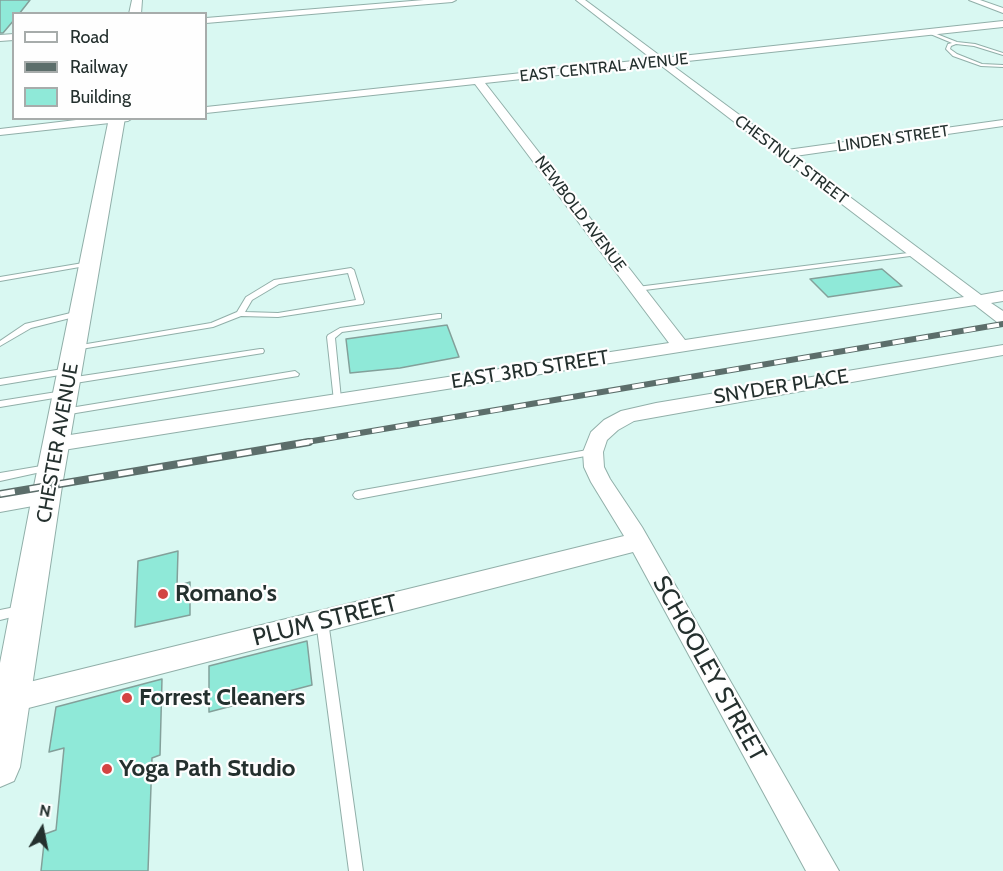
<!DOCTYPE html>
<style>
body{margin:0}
#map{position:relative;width:1003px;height:871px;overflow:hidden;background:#d9f8f2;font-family:Cabin,sans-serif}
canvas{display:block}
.legend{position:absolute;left:12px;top:12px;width:195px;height:108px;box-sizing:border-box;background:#fefefe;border:2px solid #a7acab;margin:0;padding:8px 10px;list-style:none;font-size:18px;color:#24302e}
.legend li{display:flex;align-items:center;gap:12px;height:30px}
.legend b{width:30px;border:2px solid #a7acab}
.north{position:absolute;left:12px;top:799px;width:60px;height:60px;-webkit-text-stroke:4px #fefefe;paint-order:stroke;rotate:10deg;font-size:16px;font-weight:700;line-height:24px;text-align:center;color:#24302e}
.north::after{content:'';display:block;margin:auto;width:21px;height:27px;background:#24302e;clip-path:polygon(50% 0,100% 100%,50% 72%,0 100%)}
</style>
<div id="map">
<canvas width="1003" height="871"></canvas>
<ul class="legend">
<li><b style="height:8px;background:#fff"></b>Road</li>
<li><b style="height:8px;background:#5c6e6b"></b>Railway</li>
<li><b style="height:16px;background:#8fe9d8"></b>Building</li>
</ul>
<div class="north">N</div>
</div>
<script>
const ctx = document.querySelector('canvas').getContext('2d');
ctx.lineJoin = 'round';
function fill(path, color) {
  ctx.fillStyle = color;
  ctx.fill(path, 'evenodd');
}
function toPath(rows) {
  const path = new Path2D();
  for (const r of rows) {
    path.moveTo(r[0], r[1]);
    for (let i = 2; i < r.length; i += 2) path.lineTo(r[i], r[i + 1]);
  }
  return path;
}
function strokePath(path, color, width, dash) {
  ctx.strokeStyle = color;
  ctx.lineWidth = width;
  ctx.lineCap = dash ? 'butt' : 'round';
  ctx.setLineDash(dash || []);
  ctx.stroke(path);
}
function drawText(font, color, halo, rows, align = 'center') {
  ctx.font = font + ' Cabin,sans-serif';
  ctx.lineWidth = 4.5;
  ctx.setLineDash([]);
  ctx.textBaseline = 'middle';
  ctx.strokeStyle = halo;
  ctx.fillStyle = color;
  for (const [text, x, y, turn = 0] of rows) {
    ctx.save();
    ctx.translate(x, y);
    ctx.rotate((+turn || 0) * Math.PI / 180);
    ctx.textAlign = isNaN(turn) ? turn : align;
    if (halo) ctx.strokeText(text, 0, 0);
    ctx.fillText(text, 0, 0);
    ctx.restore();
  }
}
const building = toPath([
 [0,0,30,0,19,14,14,14,14,20,3,33,0,33,0,0],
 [882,269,902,286,828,297,810,279,882,269],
 [447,325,459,357,400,368,350,373,346,339,447,325],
 [178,551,177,586,190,582,190,615,135,627,138,561,178,551],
 [307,641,312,685,209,712,209,666,307,641],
 [162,679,160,755,152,758,148,871,41,871,45,834,56,830,64,748,49,752,56,707,162,679]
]);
fill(building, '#8fe9d8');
strokePath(building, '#83a09a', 1.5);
const lane = toPath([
 [929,31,957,42,975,44,1003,53,1003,55,974,46,956,44,951,46,950,49,957,54,982,64,1003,65,1003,67,981,66,953,56,946,49,948,44,952,43,928,33,929,31],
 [916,252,919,254,918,255,637,291,633,289,637,287,916,252],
 [89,262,91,263,91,265,0,281,0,277,89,262],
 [351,268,354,270,364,302,363,304,278,317,241,316,213,327,75,350,71,348,75,346,211,323,237,312,246,297,274,280,351,268],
 [348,273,356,300,278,313,245,312,252,300,279,284,348,273],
 [79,311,82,311,82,315,31,328,0,346,0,341,25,324,79,311],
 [438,314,441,314,441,318,342,332,335,338,341,399,337,402,334,401,327,337,328,335,340,328,438,314],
 [260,349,263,349,264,351,263,353,69,384,65,381,69,378,260,349],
 [69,368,73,371,72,373,0,385,0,379,69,368],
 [295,371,299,374,298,376,64,415,60,412,64,409,295,371],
 [63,391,66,392,67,394,66,396,0,407,0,401,63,391],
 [593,449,596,450,598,452,596,454,358,499,355,498,353,495,355,492,358,491,593,449],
 [47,465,50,466,52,468,50,470,0,481,0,473,47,465],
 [20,606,24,608,26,611,24,614,0,620,0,610,20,606],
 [322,616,326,617,328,621,363,871,349,871,316,621,318,617,322,616]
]);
const street = toPath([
 [424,0,456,0,452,2,206,23,206,18,424,0],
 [576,0,585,0,663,58,1003,21,1003,27,669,63,787,150,1003,120,1003,126,795,156,981,295,1003,291,1003,301,991,303,1003,311,1003,324,997,322,975,305,57,451,50,449,47,444,50,439,57,437,669,343,475,84,206,113,206,107,652,59,576,0],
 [659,64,780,157,964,297,685,340,485,83,659,64],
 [969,0,980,0,1003,8,1003,13,969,0],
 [14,34,14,40,0,41,0,35,14,34],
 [93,118,133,118,128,121,0,135,0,129,93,118],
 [1003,345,1003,355,634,421,618,430,607,440,603,452,604,467,610,479,642,527,839,871,806,871,633,552,13,712,4,708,0,700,4,690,13,686,624,536,591,482,584,467,583,452,591,432,604,420,621,411,656,403,1003,345],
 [48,488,55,490,59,496,55,502,0,512,0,496,48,488]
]);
const secondary = toPath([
 [132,0,142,0,141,14,129,14,132,0],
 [109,118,125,118,62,486,20,767,14,781,0,787,0,663,34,486,109,118]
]);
strokePath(lane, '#91afa9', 2);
strokePath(street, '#91afa9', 2);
strokePath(secondary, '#91afa9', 2);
fill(lane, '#fff');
fill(street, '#fff');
fill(secondary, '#fff');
const railFar1 = toPath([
 [301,443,1003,324]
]);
const rail = toPath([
 [0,494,309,442]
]);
strokePath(railFar1, '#5c6e6b', 6);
strokePath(rail, '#5c6e6b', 8);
strokePath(railFar1, '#fefefe', 4, [12]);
strokePath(rail, '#fefefe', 5, [15]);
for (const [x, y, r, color] of [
 [163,594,6,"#d34442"],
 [127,698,6,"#d34442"],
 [107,769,6,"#d34442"]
]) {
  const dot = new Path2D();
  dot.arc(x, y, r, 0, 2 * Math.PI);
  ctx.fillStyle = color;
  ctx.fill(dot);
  strokePath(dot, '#fefefe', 2);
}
drawText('16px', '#24302e', '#fefefe', [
 ["EAST CENTRAL AVENUE",604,68,-6],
 ["LINDEN STREET",893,139,-8],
 ["CHESTNUT STREET",791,160,37],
 ["NEWBOLD AVENUE",580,214,53]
]);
drawText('20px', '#24302e', '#fefefe', [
 ["EAST 3RD STREET",530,370,-9],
 ["SNYDER PLACE",781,387,-9],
 ["CHESTER AVENUE",58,443,-80]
]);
drawText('bold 24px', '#24302e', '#fefefe', [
 ["Romano's",175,594],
 ["Forrest Cleaners",139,698],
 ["Yoga Path Studio",119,769]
], 'left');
drawText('24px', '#24302e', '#fefefe', [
 ["PLUM STREET",325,621,-14],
 ["SCHOOLEY STREET",709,669,61]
]);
</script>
